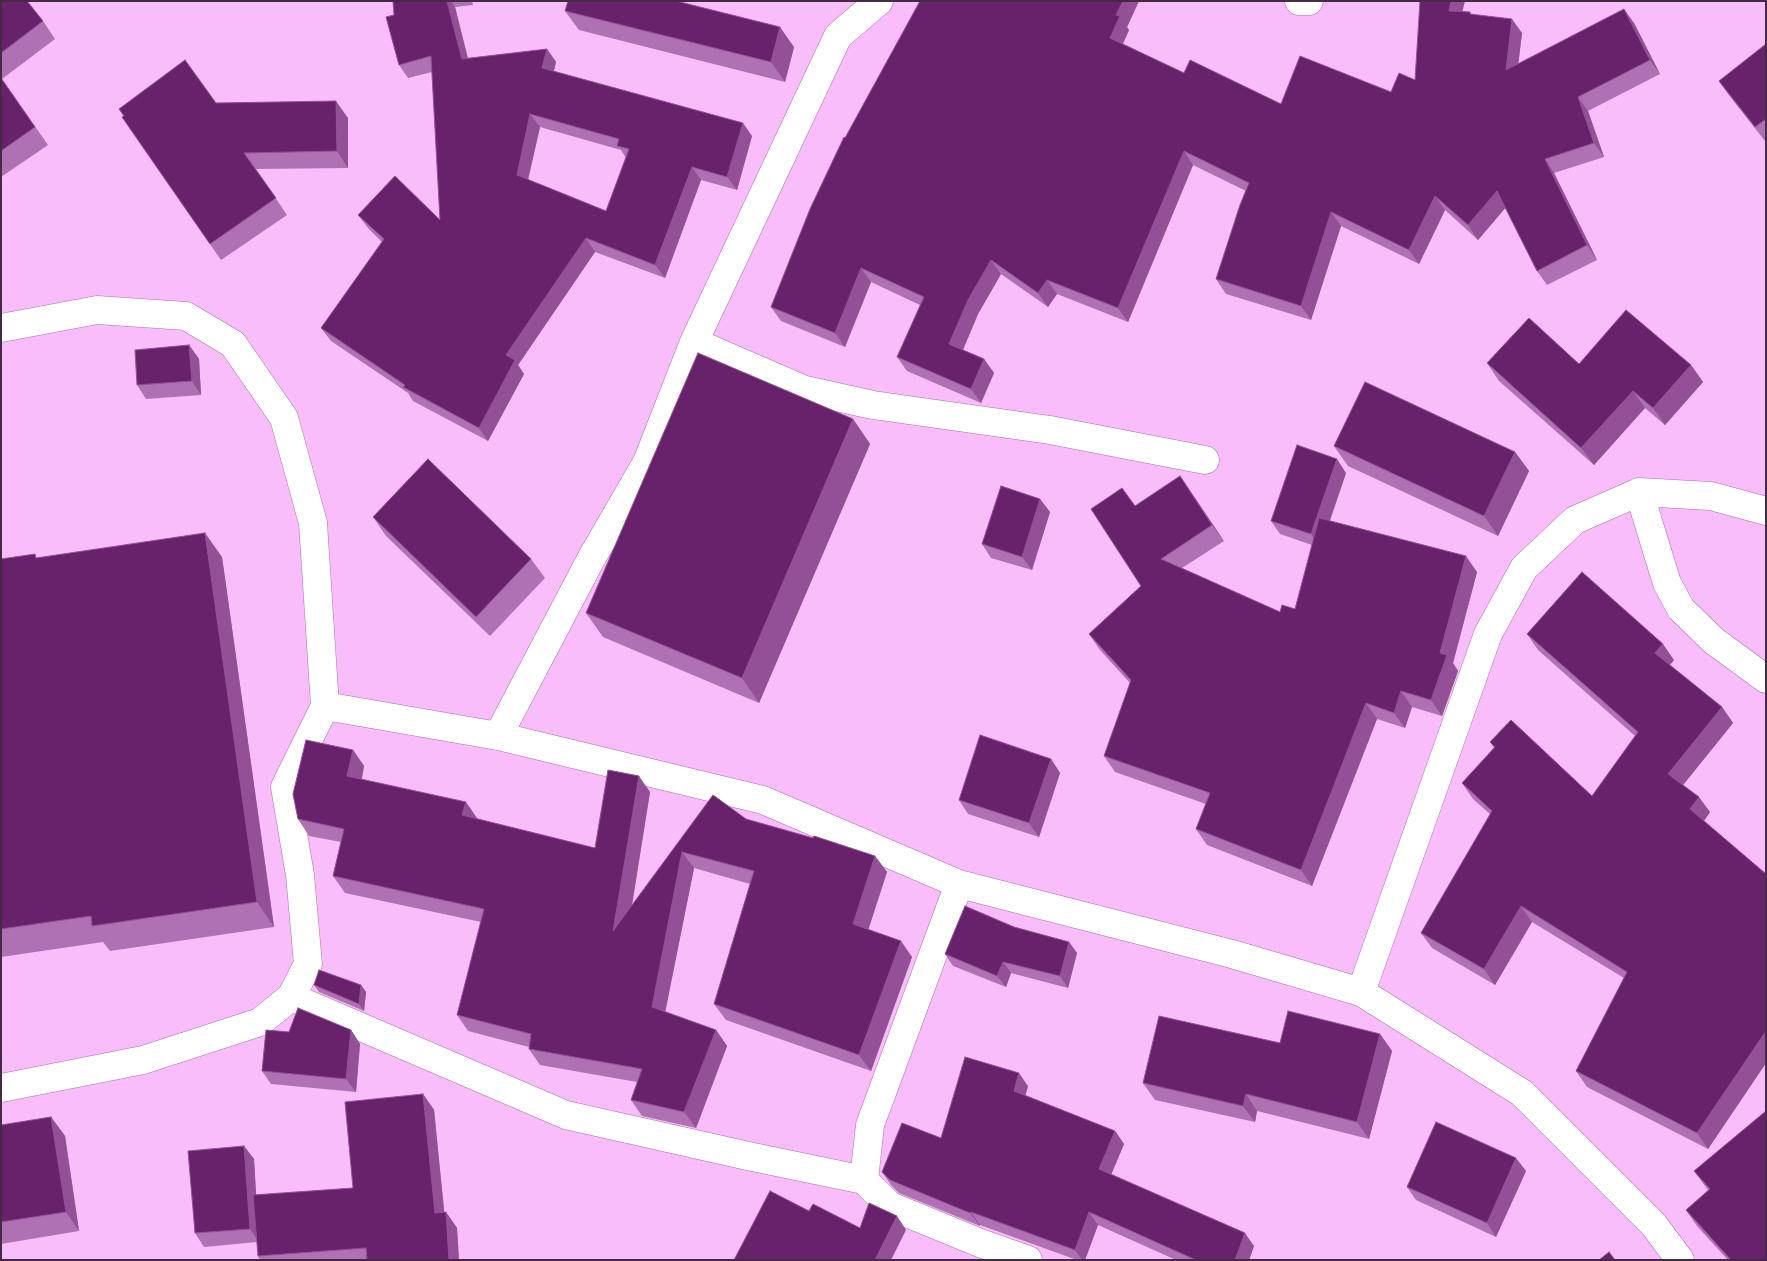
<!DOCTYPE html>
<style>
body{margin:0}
#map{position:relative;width:1767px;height:1261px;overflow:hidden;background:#f9bdfb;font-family:Signika,sans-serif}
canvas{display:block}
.frame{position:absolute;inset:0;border:2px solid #432b43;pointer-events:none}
</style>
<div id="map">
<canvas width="1767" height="1261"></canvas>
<div class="frame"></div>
</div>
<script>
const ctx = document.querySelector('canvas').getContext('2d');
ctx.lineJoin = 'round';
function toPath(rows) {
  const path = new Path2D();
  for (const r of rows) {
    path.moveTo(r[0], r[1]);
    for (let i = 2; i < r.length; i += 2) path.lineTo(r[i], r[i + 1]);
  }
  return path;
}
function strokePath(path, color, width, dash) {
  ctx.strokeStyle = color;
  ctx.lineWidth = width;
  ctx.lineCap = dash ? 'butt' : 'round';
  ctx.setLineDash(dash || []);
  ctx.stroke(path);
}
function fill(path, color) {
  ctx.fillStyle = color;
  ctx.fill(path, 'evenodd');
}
const minor = toPath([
 [1299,1,1309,1],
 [1,328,97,310,186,316,233,344,284,418,313,523,325,706,285,787,300,875,308,964,291,997,260,1022,143,1060,1,1088],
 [694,342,805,390,873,405,1050,430,1205,460],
 [1639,492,1667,583,1681,609,1714,641,1766,679],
 [325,706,498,736,763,800,959,884,1232,954,1361,992,1522,1093,1654,1225,1680,1260],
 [498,736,591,559,647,462,694,342,838,36,879,1],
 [959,884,870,1125,864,1180,890,1206,980,1243,1028,1260],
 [1361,992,1488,634,1524,568,1575,520,1639,492,1711,496,1766,511],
 [291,997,566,1115,748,1156,864,1180]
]);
strokePath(minor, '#a971ab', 29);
strokePath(minor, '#fff', 28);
fill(toPath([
 [1,1,43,21,55,39,2,79,48,145,1,177],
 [393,1,472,1,473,5,455,7,468,58,547,49,556,62,554,71,752,136,737,190,701,180,665,278,595,252,518,365,524,374,488,441,413,401,408,393,331,341,321,328,382,242,368,228,358,215,440,220,432,72,408,78,399,65],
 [540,127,621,150,626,158,606,211,528,180],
 [920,1,1139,1,1127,27,1129,30,1123,44,1184,73,1281,104,1391,92,1415,80,1462,11,1470,12,1471,14,1522,33,1518,64,1634,23,1660,74,1588,111,1604,157,1554,173,1597,260,1547,285,1537,271,1505,208,1478,240,1445,210,1419,264,1341,226,1311,320,1226,294,1216,279,1246,191,1193,165,1128,322,1057,294,1048,307,1001,274,978,314,963,350,984,359,994,373,981,403,907,371,897,357,920,305,871,282,845,347,781,321,771,307,845,138],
 [565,11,794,47,785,82,579,30],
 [1766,44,1766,140,1765,141,1728,94,1719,81],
 [216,103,348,118,348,168,256,169,287,215,221,260,122,117,124,116],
 [189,345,199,359,201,395,146,399,137,385],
 [1487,363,1691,365,1703,382,1665,425,1645,408,1594,465,1499,381],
 [853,419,870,444,759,703,603,637,586,613],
 [1334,446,1515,452,1529,471,1498,536,1348,466],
 [1346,473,1330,521,1477,572,1453,663,1458,671,1442,716,1412,707,1405,728,1377,719,1312,886,1207,845,1196,829,1206,804,1115,772,1104,756,1130,683,1100,650,1089,634,1141,586,1135,506,1180,476,1224,541,1182,568,1280,612,1295,609,1312,545,1280,534,1271,521],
 [1040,499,1050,512,1032,570,991,558,982,544],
 [373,517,531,559,545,578,490,636,386,536],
 [222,557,274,927,110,951,103,942,1,957,1,559,37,558],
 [1527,634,1674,660,1670,665,1722,707,1733,723,1683,785,1710,812,1704,821,1766,874,1766,1063,1708,1149,1587,1087,1576,1071,1624,978,1532,922,1495,985,1432,948,1421,933,1490,814,1473,799,1462,783,1494,748,1490,742,1592,796,1635,736,1538,650],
 [353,750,364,766,362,779,477,818,477,819,595,848,650,792,632,906,713,795,746,819,875,856,887,872,868,929,912,957,871,1071,726,1020,714,1004,750,884,694,868,665,1012,716,1030,727,1046,696,1128,642,1116,631,1100,637,1082,540,1065,529,1049,529,1047,468,1031,457,1015,481,922,345,893,333,876,341,842,309,836,298,819],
 [1051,759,1060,773,1039,837,968,814,959,800],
 [1014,927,1069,942,1077,953,1068,988,1011,973,1006,987,953,966,945,954],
 [314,985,361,985,366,992,364,1011,319,992],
 [351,1030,360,1044,356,1092,271,1084,262,1071,289,1032],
 [1380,1034,1392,1051,1369,1139,1257,1111,1255,1122,1155,1100,1143,1083,1280,1043],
 [1028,1086,1025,1096,1115,1131,1124,1144,1111,1175,1254,1246,1249,1260,1176,1260,1098,1225,1085,1260,1077,1260,980,1225,980,1226,899,1193,891,1185,882,1172,941,1138],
 [423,1094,434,1110,444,1212,446,1212,457,1228,459,1260,260,1260,258,1256,257,1242,204,1247,195,1233,244,1146,254,1159,256,1195,353,1188],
 [1766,1111,1766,1260,1728,1260,1697,1226,1686,1210,1708,1190,1694,1171],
 [51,1117,65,1136,79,1231,1,1244,1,1125],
 [1526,1171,1496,1237,1416,1200,1407,1187]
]), '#b070b4');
fill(toPath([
 [447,1,451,1,455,7,471,72,462,59],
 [1123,1,1139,1,1127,27,1129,30,1119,52,1110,38,1116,15],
 [1451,1,1465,1,1459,25,1449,11],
 [1624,9,1634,23,1660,74,1650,60],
 [1512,19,1522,33,1516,84,1506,70],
 [780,27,794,47,785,82,771,62],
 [547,49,556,62,551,81,542,68],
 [1578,97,1588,111,1604,157,1594,143],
 [336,101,348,118,348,168,337,151],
 [530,114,540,127,526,188,517,175],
 [743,123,752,136,737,190,727,177],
 [1184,151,1193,165,1128,322,1118,308],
 [1545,159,1554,173,1597,260,1587,245],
 [692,167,701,180,665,278,655,265],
 [1497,191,1507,206,1478,240,1468,225],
 [1435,196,1445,210,1419,264,1409,250],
 [1331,212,1341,226,1311,320,1301,306],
 [586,238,595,252,518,365,524,374,488,441,479,428,506,355],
 [991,260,1001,274,978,314,959,359,949,344,968,300],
 [861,268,871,282,845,347,835,333],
 [1047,280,1057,294,1048,307,1038,293],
 [189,345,199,359,201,395,192,381],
 [984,359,994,373,981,403,971,389],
 [1691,365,1703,382,1665,425,1653,408],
 [1633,391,1645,408,1594,465,1581,448],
 [853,419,870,444,759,703,742,678],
 [1515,452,1529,471,1498,536,1484,516],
 [1337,459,1346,473,1320,548,1311,534],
 [1180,476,1191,492,1224,541,1212,525],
 [1040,499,1050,512,1032,570,1022,557],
 [205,533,222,557,274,927,257,902],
 [1466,556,1477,572,1453,663,1458,671,1442,716,1431,700,1440,653],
 [1663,644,1674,660,1666,669,1655,653],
 [1401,691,1412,707,1405,728,1394,713],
 [1366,703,1377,719,1312,886,1301,870],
 [1722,707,1733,723,1679,790,1668,774],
 [353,750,364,766,359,792,347,776],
 [1051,759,1060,773,1039,837,1029,823],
 [639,776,650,792,625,947,613,931],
 [1699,797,1710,812,1701,825,1690,809],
 [466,802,477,818,474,832,462,815],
 [682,852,694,868,663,1023,652,1007],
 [875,856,887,872,865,940,853,924],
 [1521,906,1532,922,1495,985,1484,969],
 [901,941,912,957,871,1071,859,1055],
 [1069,942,1077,953,1068,988,1060,976],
 [1003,962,1011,973,1006,987,997,976],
 [361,985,366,992,364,1011,359,1004],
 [351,1030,360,1044,356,1092,346,1079],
 [716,1030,727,1046,696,1128,684,1112],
 [1766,1031,1766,1063,1708,1149,1697,1133],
 [1380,1034,1392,1051,1369,1139,1357,1122],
 [1019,1073,1028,1086,1023,1104,1014,1091],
 [423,1094,434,1110,446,1229,435,1213],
 [1246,1094,1257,1111,1255,1122,1243,1106],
 [51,1117,65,1136,79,1231,66,1212],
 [1115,1131,1124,1144,1108,1182,1099,1169],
 [244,1146,254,1159,259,1242,250,1229],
 [1516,1158,1526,1171,1496,1237,1487,1223],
 [446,1212,457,1228,459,1260,449,1260],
 [971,1212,980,1225,980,1226,970,1213],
 [1089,1212,1098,1225,1085,1260,1082,1260,1075,1250],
 [897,1216,906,1230,891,1260,875,1260],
 [1245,1233,1254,1246,1249,1260,1235,1260]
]), '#945097');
const building = toPath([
 [1,1,27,1,43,21,1,53,1,1],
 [393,1,447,1,462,59,547,49,542,68,743,123,727,177,692,167,655,265,586,238,506,355,515,360,479,428,403,387,405,385,321,328,384,239,358,215,395,176,440,220,431,56,399,65,386,17,394,15,393,1],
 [530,114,619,139,617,146,629,149,606,211,517,175,530,114],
 [568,1,676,1,780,27,771,62,565,11,568,1],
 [920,1,1123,1,1116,15,1120,16,1110,38,1184,73,1190,60,1281,104,1300,56,1391,92,1399,73,1415,80,1420,1,1451,1,1449,11,1470,12,1470,14,1512,19,1506,70,1624,9,1650,60,1578,97,1594,143,1545,159,1587,245,1537,271,1497,191,1468,225,1435,196,1409,250,1331,212,1301,306,1216,279,1240,205,1249,183,1184,151,1118,308,1047,280,1038,293,991,260,968,300,949,344,984,359,971,389,897,357,924,297,861,268,835,333,771,307,810,209,844,137,845,138,920,1],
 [1766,44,1766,119,1755,127,1719,81,1766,44],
 [185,60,216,103,336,101,337,151,244,153,276,198,210,244,122,117,124,116,119,109,185,60],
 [1,78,35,127,1,151,1,78],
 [1626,310,1691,365,1653,408,1633,391,1581,448,1487,363,1529,318,1579,364,1626,310],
 [189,345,192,381,137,385,135,350,189,345],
 [698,353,853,419,742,678,586,613,698,353],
 [1365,382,1515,452,1484,516,1334,446,1365,382],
 [1297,445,1337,459,1311,534,1271,521,1297,445],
 [428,459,531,559,476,617,373,517,428,459],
 [1180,476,1212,525,1161,559,1280,612,1282,605,1295,609,1319,518,1466,556,1440,653,1447,655,1431,700,1401,691,1394,713,1366,703,1301,870,1196,829,1210,793,1104,756,1131,680,1089,634,1141,586,1091,509,1122,488,1135,506,1180,476],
 [1001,486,1040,499,1022,557,982,544,1001,486],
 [205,533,257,902,92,926,91,916,1,929,1,559,35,554,36,558,205,533],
 [1582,572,1663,644,1655,653,1722,707,1668,774,1699,797,1690,809,1766,874,1766,1031,1697,1133,1576,1071,1627,972,1521,906,1484,969,1421,933,1492,811,1462,783,1495,747,1490,742,1511,720,1592,796,1638,732,1527,634,1582,572],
 [980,735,1051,759,1029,823,959,800,980,735],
 [306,740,353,750,347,776,466,802,462,815,595,848,608,770,639,776,613,931,713,795,746,819,813,838,814,836,875,856,853,924,901,941,859,1055,714,1004,754,871,682,852,652,1007,716,1030,684,1112,631,1100,642,1069,529,1049,531,1034,457,1015,484,909,333,876,344,829,298,819,293,794,306,740],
 [965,906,1014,927,1069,942,1060,976,1003,962,997,976,945,954,965,906],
 [319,970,361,985,359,1004,314,985,319,970],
 [298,1008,351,1030,346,1079,262,1071,266,1030,289,1032,298,1008],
 [1288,1011,1380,1034,1357,1122,1246,1094,1243,1106,1143,1083,1159,1016,1280,1043,1288,1011],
 [965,1057,1019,1073,1014,1091,1115,1131,1099,1169,1245,1233,1235,1260,1196,1260,1089,1212,1075,1250,971,1212,970,1213,890,1180,882,1172,902,1123,941,1138,965,1057],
 [423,1094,435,1213,446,1212,449,1260,367,1260,366,1248,258,1256,253,1195,353,1188,345,1102,423,1094],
 [1766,1111,1766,1259,1765,1260,1731,1260,1686,1210,1710,1189,1694,1171,1766,1111],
 [51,1117,66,1212,1,1222,1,1125,51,1117],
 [1436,1122,1516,1158,1487,1223,1407,1187,1436,1122],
 [244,1146,250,1229,195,1233,188,1151,244,1146],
 [770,1191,809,1211,813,1204,860,1228,869,1203,897,1216,875,1260,734,1260,770,1191],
 [1609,1252,1615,1260,1599,1260,1609,1252]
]);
fill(building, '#68226c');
strokePath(building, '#945097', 1);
</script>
